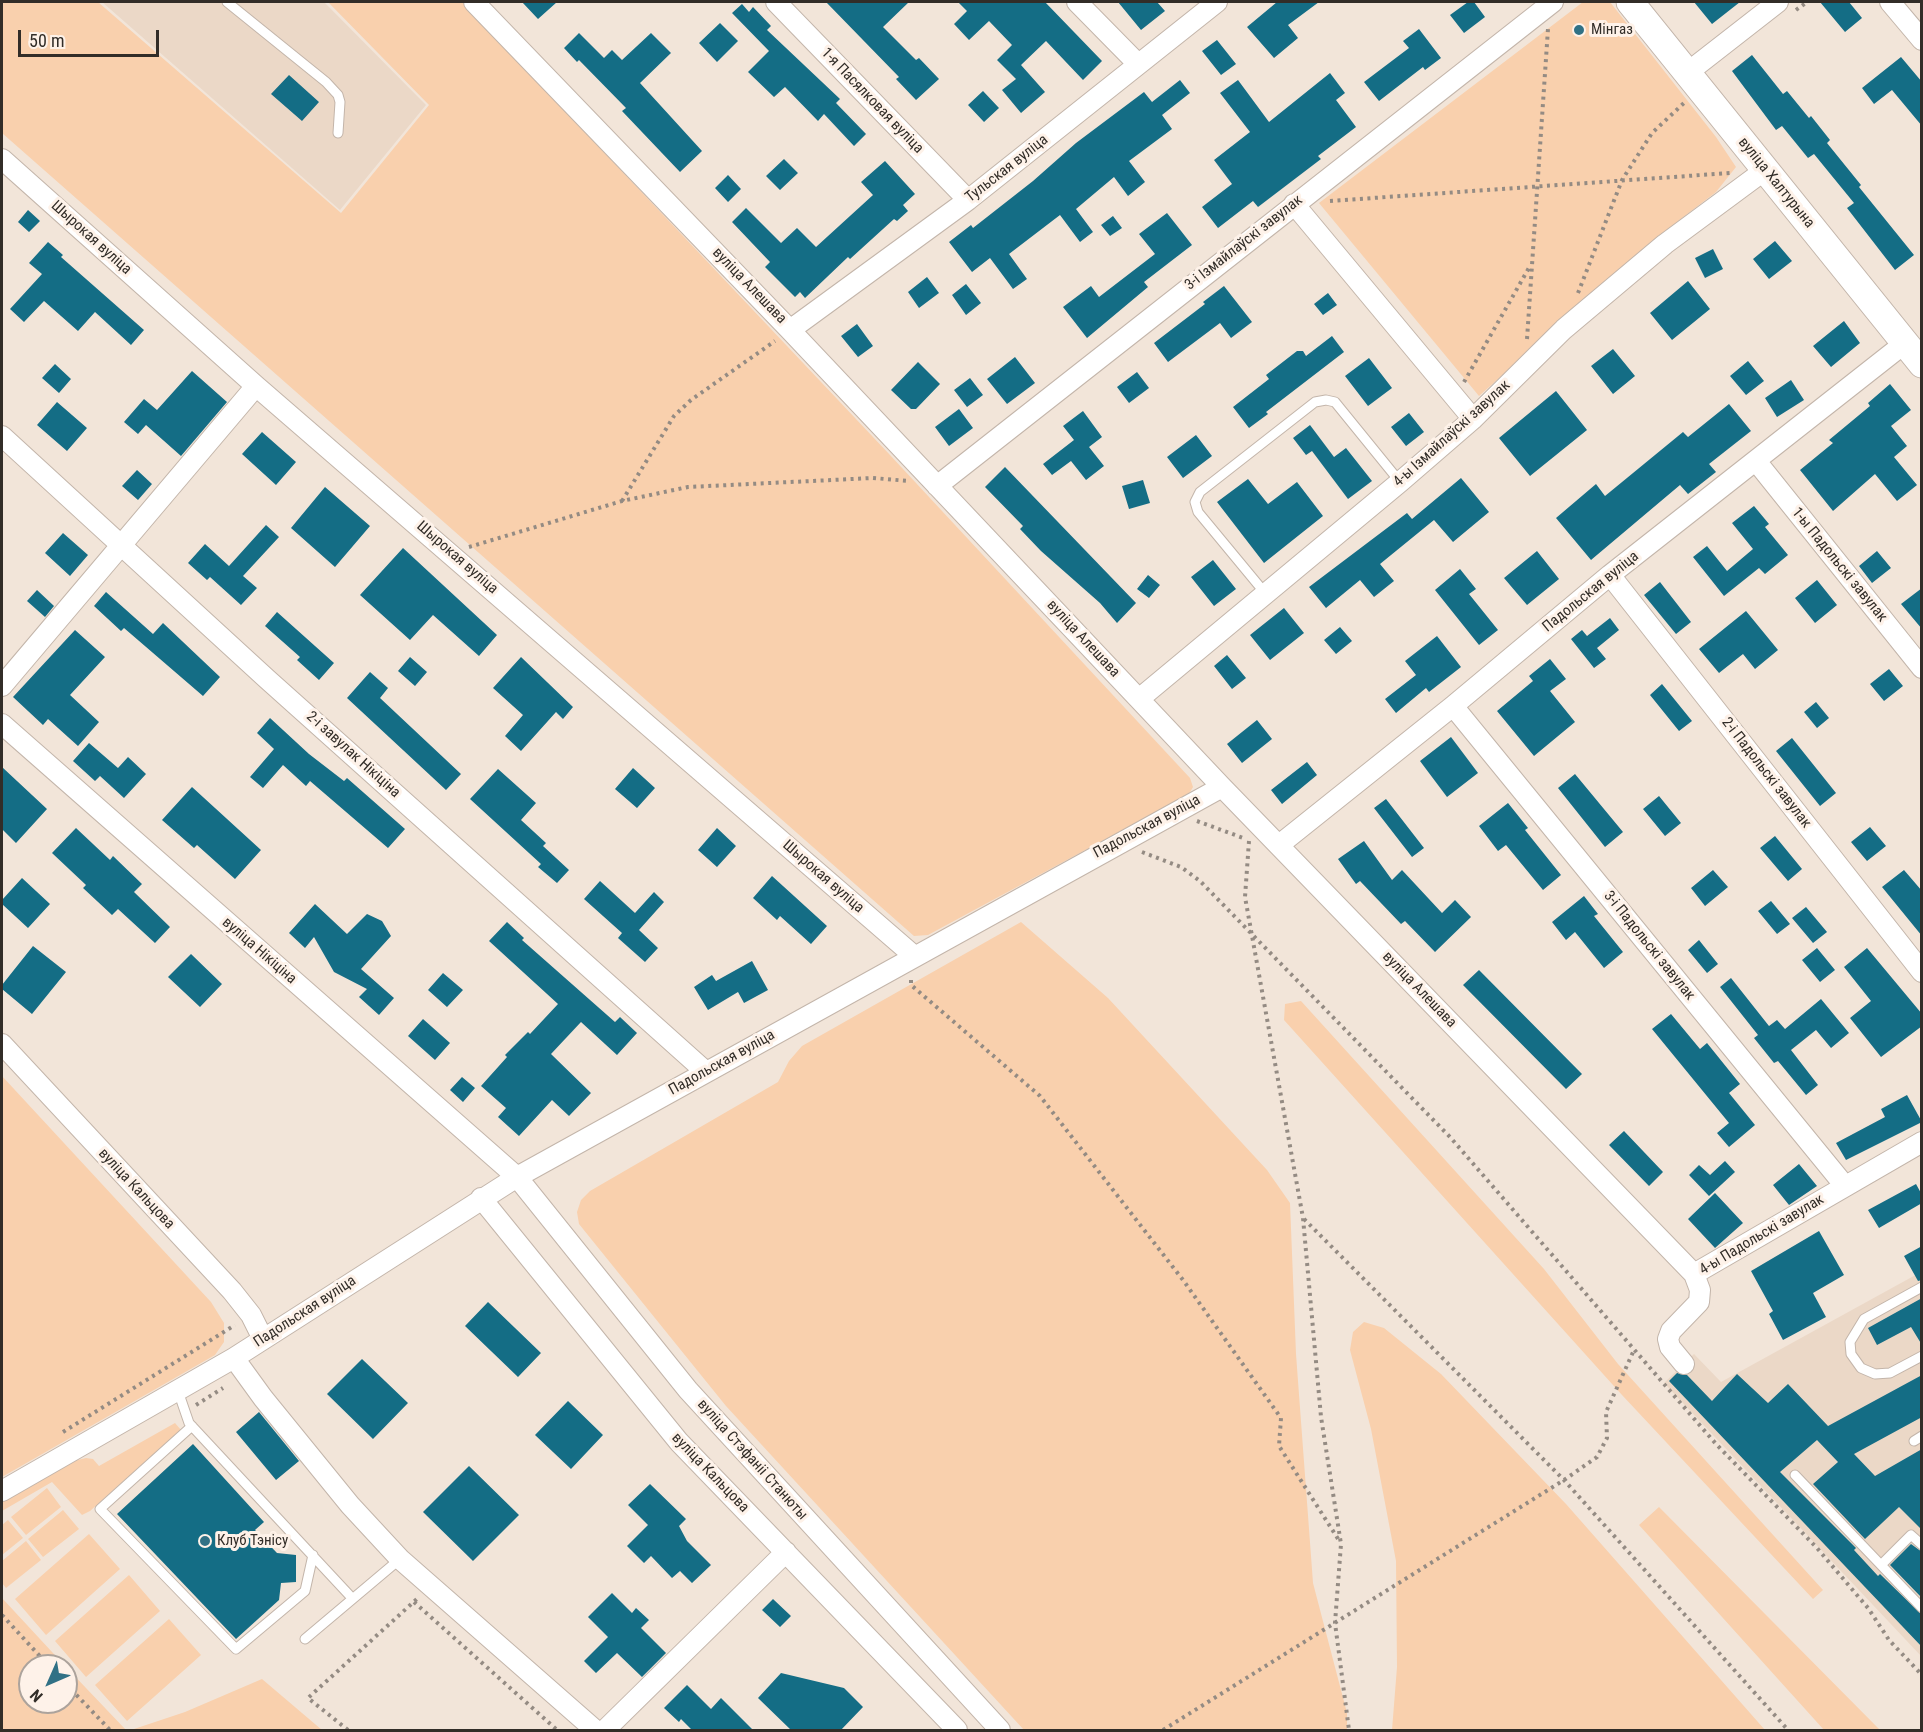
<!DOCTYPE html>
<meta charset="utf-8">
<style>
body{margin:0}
#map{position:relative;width:1923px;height:1732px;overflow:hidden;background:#f2e5d9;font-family:"Roboto Condensed",sans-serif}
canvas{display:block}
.frame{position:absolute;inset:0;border:3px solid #322d28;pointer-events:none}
.north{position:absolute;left:18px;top:1654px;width:60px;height:60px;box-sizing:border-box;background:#fef2e9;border:2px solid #aca39c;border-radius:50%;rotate:225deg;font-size:16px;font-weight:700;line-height:24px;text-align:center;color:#322d28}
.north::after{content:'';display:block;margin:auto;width:21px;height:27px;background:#317185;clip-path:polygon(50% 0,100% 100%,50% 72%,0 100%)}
.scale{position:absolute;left:18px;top:30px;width:141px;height:27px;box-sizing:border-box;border:3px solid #322d28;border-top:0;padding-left:8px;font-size:18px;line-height:21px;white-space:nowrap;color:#322d28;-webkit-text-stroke:4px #fef2e9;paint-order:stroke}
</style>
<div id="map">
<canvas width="1923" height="1732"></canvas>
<div class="frame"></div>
<div class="north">N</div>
<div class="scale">50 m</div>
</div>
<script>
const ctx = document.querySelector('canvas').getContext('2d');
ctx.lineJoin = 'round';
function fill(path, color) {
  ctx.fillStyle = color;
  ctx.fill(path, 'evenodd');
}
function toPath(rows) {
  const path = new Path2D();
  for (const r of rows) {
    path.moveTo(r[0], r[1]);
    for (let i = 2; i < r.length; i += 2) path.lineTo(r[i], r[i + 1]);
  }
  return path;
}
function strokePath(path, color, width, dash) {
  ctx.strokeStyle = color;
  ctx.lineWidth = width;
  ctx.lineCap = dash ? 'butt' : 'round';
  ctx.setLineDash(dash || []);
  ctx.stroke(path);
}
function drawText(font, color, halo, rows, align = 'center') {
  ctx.font = font + ' "Roboto Condensed",sans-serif';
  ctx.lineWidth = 6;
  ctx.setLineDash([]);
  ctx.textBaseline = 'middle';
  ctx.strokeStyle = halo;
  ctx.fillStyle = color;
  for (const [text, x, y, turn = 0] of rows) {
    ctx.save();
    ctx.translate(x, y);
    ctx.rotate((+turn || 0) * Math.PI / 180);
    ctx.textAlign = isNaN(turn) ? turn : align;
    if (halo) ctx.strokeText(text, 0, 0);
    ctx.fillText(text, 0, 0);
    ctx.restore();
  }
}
fill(toPath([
 [102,2,324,2,426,105,340,210],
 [1921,1272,1921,1656,1664,1383,1694,1354,1721,1382]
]), '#ebd8c7');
fill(toPath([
 [2,2,98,2,341,213,429,105,328,2,462,2,890,455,1190,778,1193,787,1189,794,928,935,914,936,2,133],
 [1583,2,1610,2,1716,137,1736,167,1716,192,1656,238,1479,396,1319,203],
 [1021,922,1108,998,1267,1170,1290,1203,1296,1354,1313,1583,1347,1713,1347,1730,1024,1730,726,1406,579,1224,577,1212,581,1200,590,1191,778,1082,789,1061,802,1046],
 [1301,1001,1544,1269,1618,1364,1823,1590,1813,1599,1622,1395,1284,1020,1285,1004],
 [2,1076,211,1302,224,1323,224,1342,215,1355,2,1477],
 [1364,1322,1384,1328,1441,1374,1566,1504,1765,1730,1392,1730,1397,1667,1396,1561,1371,1429,1350,1350,1353,1332],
 [175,1423,181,1430,90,1511,82,1515,52,1482,2,1511,2,1502,74,1461,86,1458,93,1459,99,1466],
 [47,1488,61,1507,26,1535,11,1517],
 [1659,1507,1880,1730,1824,1730,1639,1525],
 [63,1510,79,1529,43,1557,28,1539],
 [8,1520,23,1538,2,1555,2,1525],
 [89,1534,120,1569,46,1635,15,1599],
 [26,1541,41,1560,6,1588,2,1583,2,1561],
 [129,1575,160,1611,86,1677,55,1641],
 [2,1598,65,1666,30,1666,30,1702,66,1702,66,1667,126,1730,2,1730],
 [169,1619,201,1655,127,1721,95,1685],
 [262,1679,322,1730,131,1730,185,1712]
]), '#f9d0ad');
fill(toPath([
 [522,2,557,2,538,19],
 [826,2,909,2,883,27,916,60,919,58,939,79,916,100,896,79,899,77],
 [958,2,1045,2,1102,61,1083,80,1046,41,1021,65,1045,92,1021,113,1002,90,1016,79,997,60,1012,45,989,21,969,40,954,24,967,11],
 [1118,2,1157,2,1165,11,1141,30],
 [1277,2,1319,2,1288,25,1298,38,1274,58,1247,27],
 [1468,2,1474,2,1485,17,1464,33,1450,15],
 [1694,2,1740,2,1712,24],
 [1820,2,1849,2,1862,18,1845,32],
 [742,4,749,12,753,7,771,26,767,30,840,99,836,103,866,134,854,146,824,114,818,121,785,87,774,97,748,72,769,51,732,13],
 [720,23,738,41,717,62,699,43],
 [1419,29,1441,58,1425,70,1423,67,1379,101,1364,82,1409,48,1403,41],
 [579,33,604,58,612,50,622,60,651,33,671,53,640,83,702,151,680,172,622,111,626,108,579,60,577,62,564,48],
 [1217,40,1236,64,1221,75,1202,51],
 [1752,55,1783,94,1787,91,1809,118,1811,116,1830,140,1827,143,1861,185,1859,187,1914,255,1895,270,1847,208,1854,203,1814,154,1808,158,1782,126,1776,130,1732,71],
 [1901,57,1922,82,1922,126,1892,90,1874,104,1862,88],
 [1330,73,1345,93,1336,100,1356,127,1318,156,1321,159,1258,207,1253,201,1218,228,1202,207,1232,184,1214,160,1250,132,1220,93,1238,80,1269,122],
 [289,75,319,102,302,121,271,94],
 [1180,80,1190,93,1162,115,1172,129,1129,161,1145,182,1128,196,1114,177,1076,209,1093,232,1080,242,1060,215,1009,254,1027,279,1013,289,990,258,972,272,949,242,971,225,973,228,1033,181,1076,143,1144,92,1152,102],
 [983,91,999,108,984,122,968,105],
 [784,159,798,173,780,190,766,176],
 [885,161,915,194,903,205,908,211,897,221,894,219,850,259,848,257,805,298,800,292,795,297,765,267,770,262,732,222,746,208,781,243,797,228,816,247,873,195,861,182],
 [728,175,741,189,728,202,715,188],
 [28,210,40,221,29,232,18,222],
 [1167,213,1192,245,1144,282,1148,287,1087,338,1063,307,1091,286,1099,297,1155,254,1139,234],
 [1113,216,1122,228,1110,236,1101,225],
 [1775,241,1792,261,1769,279,1753,259],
 [48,242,63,255,61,257,144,330,131,345,95,312,78,331,44,301,24,322,10,309,42,274,29,263],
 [1713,249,1723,269,1705,278,1695,258],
 [927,277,939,293,919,308,908,292],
 [1688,281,1710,309,1672,340,1650,313],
 [966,284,981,303,966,315,952,295],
 [1224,286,1252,322,1231,338,1220,323,1168,362,1154,343,1205,304,1203,302],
 [1328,293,1337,305,1323,315,1314,304],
 [1844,321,1860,343,1831,367,1813,346],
 [857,324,873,346,858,357,841,336],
 [1332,336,1344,352,1266,412,1268,414,1249,428,1233,407,1269,379,1266,375,1297,351,1303,351,1306,356],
 [1613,349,1635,376,1613,394,1591,366],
 [1015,357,1035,383,1007,404,987,379],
 [1369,358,1392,388,1368,406,1345,376],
 [1748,361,1764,381,1746,395,1730,376],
 [918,362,940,384,916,409,911,409,891,390],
 [55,364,71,379,59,393,42,378],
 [192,371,227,402,181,456,146,425,138,434,124,422,144,399,157,410],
 [1137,372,1149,388,1129,403,1117,387],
 [970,378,983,395,967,407,954,390],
 [1791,380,1804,400,1777,417,1765,398],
 [1890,384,1911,410,1891,426,1907,446,1894,457,1917,485,1897,501,1875,474,1833,511,1800,470,1833,443,1829,440,1870,406,1868,403],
 [1556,391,1587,430,1530,476,1499,438],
 [57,402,87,428,67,451,37,425],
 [1729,404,1751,431,1709,464,1716,472,1688,494,1680,485,1591,560,1556,518,1596,484,1605,496,1683,432,1688,437],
 [959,409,973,428,949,446,935,427],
 [1083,411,1102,437,1089,447,1104,466,1086,480,1071,461,1052,475,1043,464,1074,440,1063,426],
 [1409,413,1424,432,1406,446,1391,427],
 [1310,425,1334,457,1346,448,1372,481,1348,499,1312,451,1306,455,1293,438],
 [262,432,296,462,276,485,242,454],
 [1196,435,1212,456,1183,478,1167,457],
 [1005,467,1136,603,1117,623,1100,603,1041,551,1020,529,1023,526,985,487],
 [137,470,152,484,138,500,122,486],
 [1461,478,1489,512,1453,542,1434,520,1380,564,1394,581,1374,597,1360,580,1326,608,1309,587,1407,513,1412,519],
 [1248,479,1268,504,1297,482,1323,516,1264,563,1217,502],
 [1143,480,1150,503,1129,509,1122,486],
 [325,487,370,526,335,567,291,528],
 [1754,506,1769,524,1765,527,1788,555,1765,574,1759,568,1724,596,1693,557,1707,546,1727,571,1753,549,1732,523],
 [266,525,279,537,243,576,257,588,241,605,210,577,207,580,188,563,205,544,229,566],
 [63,533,88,555,70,576,45,553],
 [403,548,497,635,479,656,433,615,410,640,360,595],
 [1537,551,1559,579,1527,605,1504,578],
 [1877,551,1891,568,1872,583,1859,566],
 [1213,560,1236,589,1214,606,1191,577],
 [1460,569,1476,589,1469,594,1498,630,1479,645,1435,590],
 [1148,575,1160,585,1149,598,1137,589],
 [1817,580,1837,605,1815,623,1795,598],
 [1660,582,1691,622,1676,634,1644,595],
 [1922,588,1922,629,1901,604],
 [37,590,54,606,45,617,27,601],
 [106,592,153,634,163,623,220,677,203,696,124,628,121,631,94,606],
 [1284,608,1304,633,1270,660,1250,635],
 [1746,611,1778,650,1755,669,1743,654,1719,673,1699,649],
 [277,612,334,663,319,680,297,660,300,657,265,626],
 [1610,618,1619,630,1597,648,1606,659,1594,668,1571,639,1582,630,1587,636],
 [1340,627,1352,641,1336,654,1324,640],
 [75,630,105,657,70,695,99,722,78,746,48,719,43,725,13,697],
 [1437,636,1461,667,1429,692,1426,688,1396,713,1385,699,1416,675,1405,661],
 [1227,655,1246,678,1232,689,1214,666],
 [410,657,427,672,415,686,398,671],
 [521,657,573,707,563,719,556,712,521,751,505,736,523,715,493,688],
 [1550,659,1566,679,1550,691,1575,722,1534,756,1497,711,1533,681,1529,676],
 [1889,669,1903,686,1884,701,1870,684],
 [370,672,388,688,380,698,461,774,446,790,347,698],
 [1662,684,1692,721,1679,731,1650,695],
 [1816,702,1829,718,1817,728,1804,712],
 [270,718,309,754,344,781,347,778,405,829,388,848,310,781,306,786,283,765,263,788,250,777,274,749,257,733],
 [1257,720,1272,739,1242,763,1227,744],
 [1451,737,1478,773,1447,797,1420,761],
 [1792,738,1836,793,1820,806,1776,751],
 [89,743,118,768,128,757,146,774,124,798,100,776,95,781,73,761],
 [1307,762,1317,775,1282,804,1271,790],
 [2,767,47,809,16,843,2,829],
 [633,768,655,788,637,808,615,789],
 [498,769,536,803,521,820,546,843,543,846,569,870,557,883,538,867,541,864,470,799],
 [1575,774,1623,832,1605,847,1558,788],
 [192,787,261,850,235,879,197,845,194,848,162,820],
 [1659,796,1681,823,1665,836,1643,809],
 [1386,799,1424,848,1412,857,1374,808],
 [1508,803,1528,828,1525,830,1561,875,1543,890,1506,845,1498,851,1479,826],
 [1870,827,1886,846,1867,861,1851,842],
 [76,828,110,860,113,856,142,884,134,892,170,927,155,943,118,909,112,915,83,888,86,885,52,853],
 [717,828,736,846,717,867,698,850],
 [1775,836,1802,869,1788,881,1760,848],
 [1364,841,1392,880,1402,870,1442,913,1455,900,1471,917,1435,952,1405,921,1401,924,1360,881,1356,884,1338,859],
 [1713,870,1728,887,1705,906,1691,888],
 [1904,870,1922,891,1922,936,1882,887],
 [772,876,827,926,811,944,780,916,777,920,753,898],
 [22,878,50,904,28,928,2,904,2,900],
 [600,881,635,913,654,892,664,902,639,930,658,948,645,962,618,938,622,933,584,899],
 [1584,896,1598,914,1594,916,1623,952,1604,968,1575,932,1566,940,1552,922],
 [1771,901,1790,924,1777,934,1758,911],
 [315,904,347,934,367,914,382,921,391,936,361,969,394,998,379,1015,359,997,367,989,334,972,314,937,305,948,289,933],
 [1806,907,1827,932,1813,943,1792,918],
 [507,922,524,938,522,940,615,1022,620,1017,637,1033,617,1055,581,1022,551,1054,591,1093,569,1116,552,1100,519,1136,498,1117,506,1108,481,1086,507,1057,505,1055,528,1032,530,1034,558,1004,489,941],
 [1699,940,1718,964,1707,973,1688,950],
 [33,946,66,972,32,1014,2,989,2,985],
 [1817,948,1835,970,1820,982,1802,960],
 [1867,948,1922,1014,1922,1026,1881,1057,1850,1018,1871,1001,1844,967],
 [191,954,222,984,200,1007,168,977],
 [752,961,768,990,744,1003,738,992,708,1010,694,987,712,975,716,981],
 [1479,970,1582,1074,1566,1089,1463,985],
 [443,973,463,990,447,1007,428,990],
 [1731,978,1769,1026,1777,1020,1785,1029,1821,999,1849,1033,1831,1048,1816,1030,1791,1050,1818,1085,1806,1095,1778,1061,1774,1063,1754,1038,1758,1035,1720,987],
 [1671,1014,1700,1049,1707,1043,1740,1084,1729,1093,1755,1125,1729,1147,1717,1133,1729,1123,1652,1029],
 [423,1019,450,1043,435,1060,408,1036],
 [462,1077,475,1088,463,1102,450,1090],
 [1907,1095,1922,1122,1846,1160,1836,1143,1885,1117,1881,1109],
 [1624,1131,1663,1172,1649,1186,1609,1145],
 [1725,1161,1735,1172,1709,1196,1689,1175,1699,1165,1710,1175],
 [1799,1164,1817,1186,1789,1205,1773,1185],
 [1916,1184,1922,1195,1922,1203,1879,1228,1868,1210],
 [1715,1193,1743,1223,1715,1248,1688,1219],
 [1819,1231,1844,1275,1813,1293,1826,1317,1783,1340,1769,1314,1773,1311,1751,1271],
 [1922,1246,1922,1280,1918,1281,1904,1256],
 [1922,1298,1922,1345,1911,1327,1877,1345,1868,1328],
 [488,1302,541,1353,518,1377,465,1326],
 [362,1359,408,1403,373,1439,327,1394],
 [1677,1373,1687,1375,1712,1401,1737,1374,1768,1403,1788,1384,1828,1426,1922,1375,1922,1417,1854,1454,1875,1476,1922,1449,1922,1530,1899,1507,1865,1539,1813,1484,1838,1462,1817,1440,1780,1472,1856,1548,1854,1550,1878,1576,1880,1574,1922,1615,1922,1647,1669,1381],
 [568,1401,603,1435,571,1469,535,1435],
 [259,1412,299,1461,276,1480,236,1432],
 [193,1444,264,1522,255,1530,277,1553,296,1555,296,1582,281,1583,279,1600,236,1639,117,1514],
 [469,1466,519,1515,473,1561,423,1512],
 [650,1484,686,1519,679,1526,687,1541,711,1565,692,1583,680,1571,672,1578,651,1556,644,1563,627,1546,648,1525,628,1505],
 [1911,1544,1922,1552,1922,1598,1890,1565],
 [612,1593,632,1613,636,1608,649,1620,641,1628,666,1653,642,1677,617,1653,596,1673,584,1661,608,1637,588,1617],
 [773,1599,791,1616,780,1627,762,1610],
 [781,1673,844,1688,863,1707,840,1731,792,1731,758,1698],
 [687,1685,711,1709,721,1698,754,1731,693,1731,681,1719,679,1722,664,1708]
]), '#146d85');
const lane = toPath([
 [227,2,326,82,338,95,340,102,338,133],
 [1265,593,1198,512,1195,502,1200,492,1315,402,1326,400,1335,402,1400,482],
 [1922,1287,1864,1319,1850,1342,1851,1354,1861,1368,1875,1374,1890,1373,1922,1356],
 [178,1391,189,1423,352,1598],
 [192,1426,100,1509,236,1649,305,1591,313,1555],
 [1914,1441,1922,1436],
 [1795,1475,1922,1608],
 [1881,1565,1911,1535,1922,1545],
 [305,1639,400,1559]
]);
const street = toPath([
 [474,2,790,330,1222,787,1694,1274,1700,1290,1699,1302,1671,1331,1668,1339,1670,1347,1684,1364],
 [776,2,968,200],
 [1077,2,1138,64],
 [1890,2,1922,40],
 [1687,73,1778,2],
 [2,159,256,386,913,955],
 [1294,204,1473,419],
 [790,330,968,200,1217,2],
 [2,436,267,679,706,1072],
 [1756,461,1922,668],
 [937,486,1553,2],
 [1610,575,1922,972],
 [2,686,256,386],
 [1139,699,1400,482,1473,419,1564,329,1665,244,1765,170],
 [1453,706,1845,1186],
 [2,724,517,1177,688,1390,1000,1730],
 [1279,845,1453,706,1610,575,1905,343],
 [2,1044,232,1291,251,1315,263,1339],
 [481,1198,679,1442,957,1730],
 [1694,1274,1922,1142],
 [234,1358,263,1398,350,1505,400,1559,595,1730],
 [2,1491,234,1358,517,1177,1222,787],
 [605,1730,786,1552]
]);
const secondary = toPath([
 [1630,2,1922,364]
]);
strokePath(lane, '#c3b5aa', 11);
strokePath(street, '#c3b5aa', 22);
strokePath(secondary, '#c3b5aa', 29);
strokePath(toPath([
 [1796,10,1807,2],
 [1330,201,1730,173],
 [1578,293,1622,180,1652,133,1684,103],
 [1527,339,1548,29],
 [1464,382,1530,266],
 [622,501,674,416,691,400,775,341],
 [469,547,622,501,688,487,873,478,909,481],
 [1197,821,1246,839],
 [1249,841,1245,897,1303,1218,1321,1417,1341,1544,1335,1623,1349,1730],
 [1142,852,1181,867,1200,881,1450,1137,1716,1444,1817,1548,1868,1608,1889,1640,1922,1675],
 [911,980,911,985,1040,1096,1183,1280,1281,1418,1279,1446,1340,1542],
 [1304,1219,1564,1480,1788,1730],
 [196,1405,223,1388],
 [63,1432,235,1325],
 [414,1602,557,1730],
 [2,1615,49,1666],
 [66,1684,110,1730],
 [348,1730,308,1698,418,1598],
 [1163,1730,1564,1480,1597,1457,1607,1438,1606,1412,1634,1350]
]), '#948b83', 4, [3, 4.5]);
strokePath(lane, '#fff', 9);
strokePath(street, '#fff', 20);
strokePath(secondary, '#fff', 27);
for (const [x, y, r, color] of [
 [1579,30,6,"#317185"],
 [205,1541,6,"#317185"]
]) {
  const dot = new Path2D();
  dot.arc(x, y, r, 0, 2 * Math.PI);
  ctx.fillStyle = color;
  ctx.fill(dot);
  strokePath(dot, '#fef2e9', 2);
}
drawText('15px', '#322d28', '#fef2e9', [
 ["Мінгаз",1591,30],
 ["Клуб Тэнісу",217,1541]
], 'left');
drawText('15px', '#322d28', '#fef2e9', [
 ["1-я Пасялковая вуліца",872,101,46],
 ["Тульская вуліца",1007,169,-38],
 ["вуліца Халтурына",1776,183,51],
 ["Шырокая вуліца",91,238,42],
 ["3-і Ізмайлаўскі завулак",1244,243,-38],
 ["вуліца Алешава",749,286,46],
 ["4-ы Ізмайлаўскі завулак",1452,434,-42],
 ["Шырокая вуліца",457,558,41],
 ["1-ы Падольскі завулак",1839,565,51],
 ["Падольская вуліца",1591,592,-39],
 ["вуліца Алешава",1083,639,47],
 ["2-і завулак Нікіціна",353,755,42],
 ["2-і Падольскі завулак",1766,773,52],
 ["Падольская вуліца",1147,827,-28],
 ["Шырокая вуліца",823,877,41],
 ["3-і Падольскі завулак",1649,946,51],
 ["вуліца Нікіціна",259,951,41],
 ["вуліца Алешава",1419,990,46],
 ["Падольская вуліца",722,1063,-29],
 ["вуліца Кальцова",136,1189,47],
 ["4-ы Падольскі завулак",1762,1235,-31],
 ["Падольская вуліца",305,1312,-33],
 ["вуліца Стэфаніі Станюты",752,1460,48],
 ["вуліца Кальцова",710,1473,46]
]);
</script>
